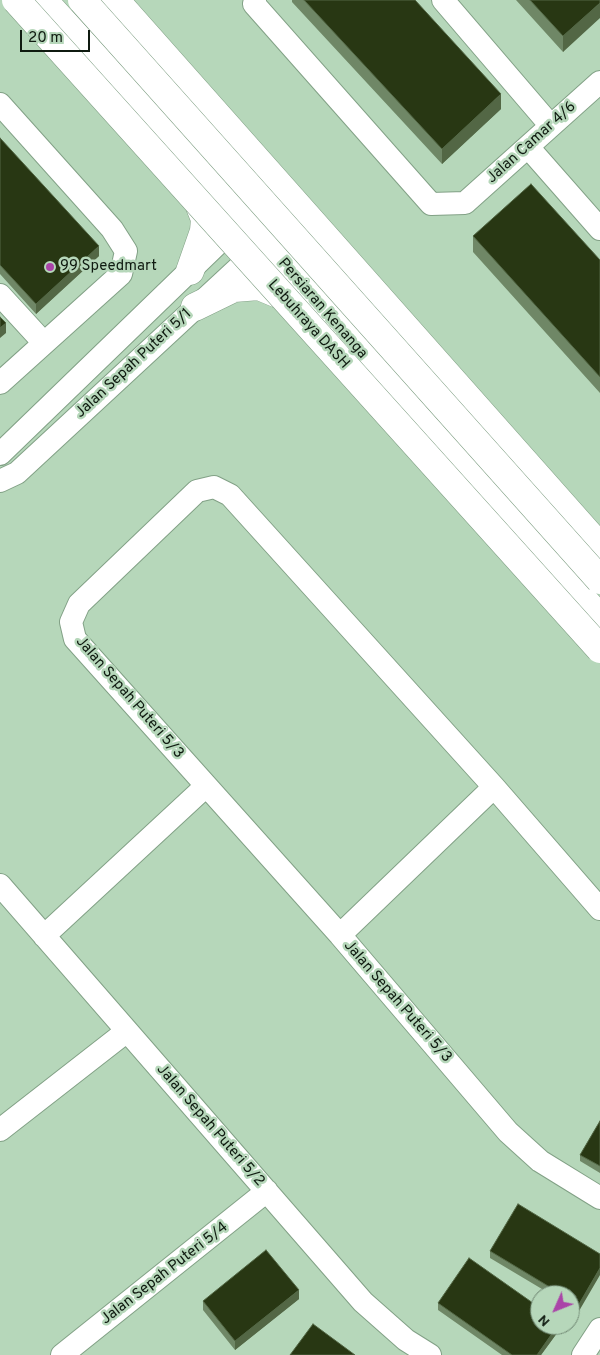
<!DOCTYPE html>
<style>
body{margin:0}
#map{position:relative;width:600px;height:1355px;overflow:hidden;background:#b6d7ba;font-family:Overpass,sans-serif}
canvas{display:block}
.north{position:absolute;left:530px;top:1285px;width:50px;height:50px;box-sizing:border-box;background:#b6d7ba;border:1px solid #738b76;border-radius:50%;rotate:226deg;font-size:14px;font-weight:700;line-height:20px;text-align:center;color:#0f1a10}
.north::after{content:'';display:block;margin:auto;width:18px;height:22px;background:#aa44a8;clip-path:polygon(50% 0,100% 100%,50% 72%,0 100%)}
.scale{position:absolute;left:20px;top:30px;width:70px;height:22px;box-sizing:border-box;border:2px solid #0f1a10;border-top:0;padding-left:6px;font-size:15px;line-height:18px;white-space:nowrap;color:#0f1a10;-webkit-text-stroke:4px #b6d7ba;paint-order:stroke}
</style>
<div id="map">
<canvas width="600" height="1355"></canvas>
<div class="north">N</div>
<div class="scale">20 m</div>
</div>
<script>
const ctx = document.querySelector('canvas').getContext('2d');
ctx.lineJoin = 'round';
function toPath(rows) {
  const path = new Path2D();
  for (const r of rows) {
    path.moveTo(r[0], r[1]);
    for (let i = 2; i < r.length; i += 2) path.lineTo(r[i], r[i + 1]);
  }
  return path;
}
function strokePath(path, color, width, dash) {
  ctx.strokeStyle = color;
  ctx.lineWidth = width;
  ctx.lineCap = dash ? 'butt' : 'round';
  ctx.setLineDash(dash || []);
  ctx.stroke(path);
}
function fill(path, color) {
  ctx.fillStyle = color;
  ctx.fill(path, 'evenodd');
}
function drawText(font, color, halo, rows, align = 'center') {
  ctx.font = font + ' Overpass,sans-serif';
  ctx.lineWidth = 5;
  ctx.setLineDash([]);
  ctx.textBaseline = 'middle';
  ctx.strokeStyle = halo;
  ctx.fillStyle = color;
  for (const [text, x, y, turn = 0] of rows) {
    ctx.save();
    ctx.translate(x, y);
    ctx.rotate((+turn || 0) * Math.PI / 180);
    ctx.textAlign = isNaN(turn) ? turn : align;
    if (halo) ctx.strokeText(text, 0, 0);
    ctx.fillText(text, 0, 0);
    ctx.restore();
  }
}
const minor = toPath([
 [255,0,254,4,431,204,465,203,600,82],
 [443,0,551,126],
 [0,104,112,229,126,251,121,274,0,383],
 [528,147,600,229],
 [0,295,44,343],
 [0,454,238,224],
 [0,481,17,473,261,247],
 [0,885,363,1302,406,1340,430,1355],
 [600,909,494,787,230,495,214,487,197,491,79,604,71,622,75,639,340,935,508,1132,540,1161,600,1198],
 [340,935,494,787],
 [44,936,206,786],
 [0,1130,127,1031],
 [62,1355,267,1191],
 [583,1355,600,1329]
]);
const major = toPath([
 [43,0,265,243,420,421,600,618],
 [115,0,600,547],
 [190,271,204,231,205,219,195,194],
 [195,307,234,288,259,286,290,299]
]);
strokePath(minor, '#82a186', 24);
strokePath(major, '#82a186', 29);
strokePath(minor, '#fff', 22);
strokePath(major, '#fff', 28);
const highwayBridge = toPath([
 [16,0,600,649],
 [82,0,600,580]
]);
strokePath(highwayBridge, '#82a186', 29, []);
strokePath(highwayBridge, '#fff', 28);
fill(toPath([
 [292,0,415,0,501,109,442,164,292,2],
 [516,0,600,0,563,52],
 [0,138,99,256,36,314,0,274],
 [473,236,600,260,600,393,473,252],
 [600,1121,600,1173,580,1161,580,1155],
 [490,1251,600,1254,579,1311,570,1306,570,1295,552,1295,490,1258],
 [299,1299,235,1350,203,1310,203,1301],
 [438,1303,560,1325,560,1329,541,1355,502,1355,438,1310]
]), '#6f8766');
fill(toPath([
 [600,3,600,18,563,52,563,36],
 [501,94,501,109,442,164,442,149],
 [99,246,99,256,36,314,36,304],
 [6,323,6,333,0,338,0,328],
 [600,1268,600,1275,579,1311,579,1304],
 [299,1290,299,1299,235,1350,235,1341],
 [558,1325,560,1325,560,1329,541,1355,537,1355]
]), '#536745');
const building = toPath([
 [304,0,415,0,501,94,442,149,304,0],
 [530,0,600,0,600,3,563,36,530,0],
 [0,138,99,246,36,304,0,265,0,138],
 [531,184,600,260,600,377,473,236,531,184],
 [0,317,6,323,0,328,0,317],
 [600,1121,600,1166,580,1155,600,1121],
 [518,1204,600,1254,600,1268,579,1304,570,1299,570,1295,563,1295,490,1251,518,1204],
 [266,1250,299,1290,235,1341,203,1301,266,1250],
 [469,1258,540,1308,540,1325,558,1325,537,1355,512,1355,438,1303,469,1258],
 [313,1324,355,1355,290,1355,313,1324]
]);
fill(building, '#283713');
strokePath(building, '#536745', 1);
for (const [x, y, r, color] of [
 [50,267,5,"#aa44a8"]
]) {
  const dot = new Path2D();
  dot.arc(x, y, r, 0, 2 * Math.PI);
  ctx.fillStyle = color;
  ctx.fill(dot);
  strokePath(dot, '#b6d7ba', 2);
}
drawText('15px', '#0f1a10', '#b6d7ba', [
 ["Jalan Camar 4/6",532,143,-42],
 ["Persiaran Kenanga",322,309,49],
 ["Lebuhraya DASH",308,325,48],
 ["Jalan Sepah Puteri 5/1",134,364,-43],
 ["Jalan Sepah Puteri 5/3",129,698,49],
 ["Jalan Sepah Puteri 5/3",397,1002,49],
 ["Jalan Sepah Puteri 5/2",210,1126,49],
 ["Jalan Sepah Puteri 5/4",165,1274,-38]
]);
drawText('15px', '#0f1a10', '#b6d7ba', [
 ["99 Speedmart",60,267]
], 'left');
</script>
